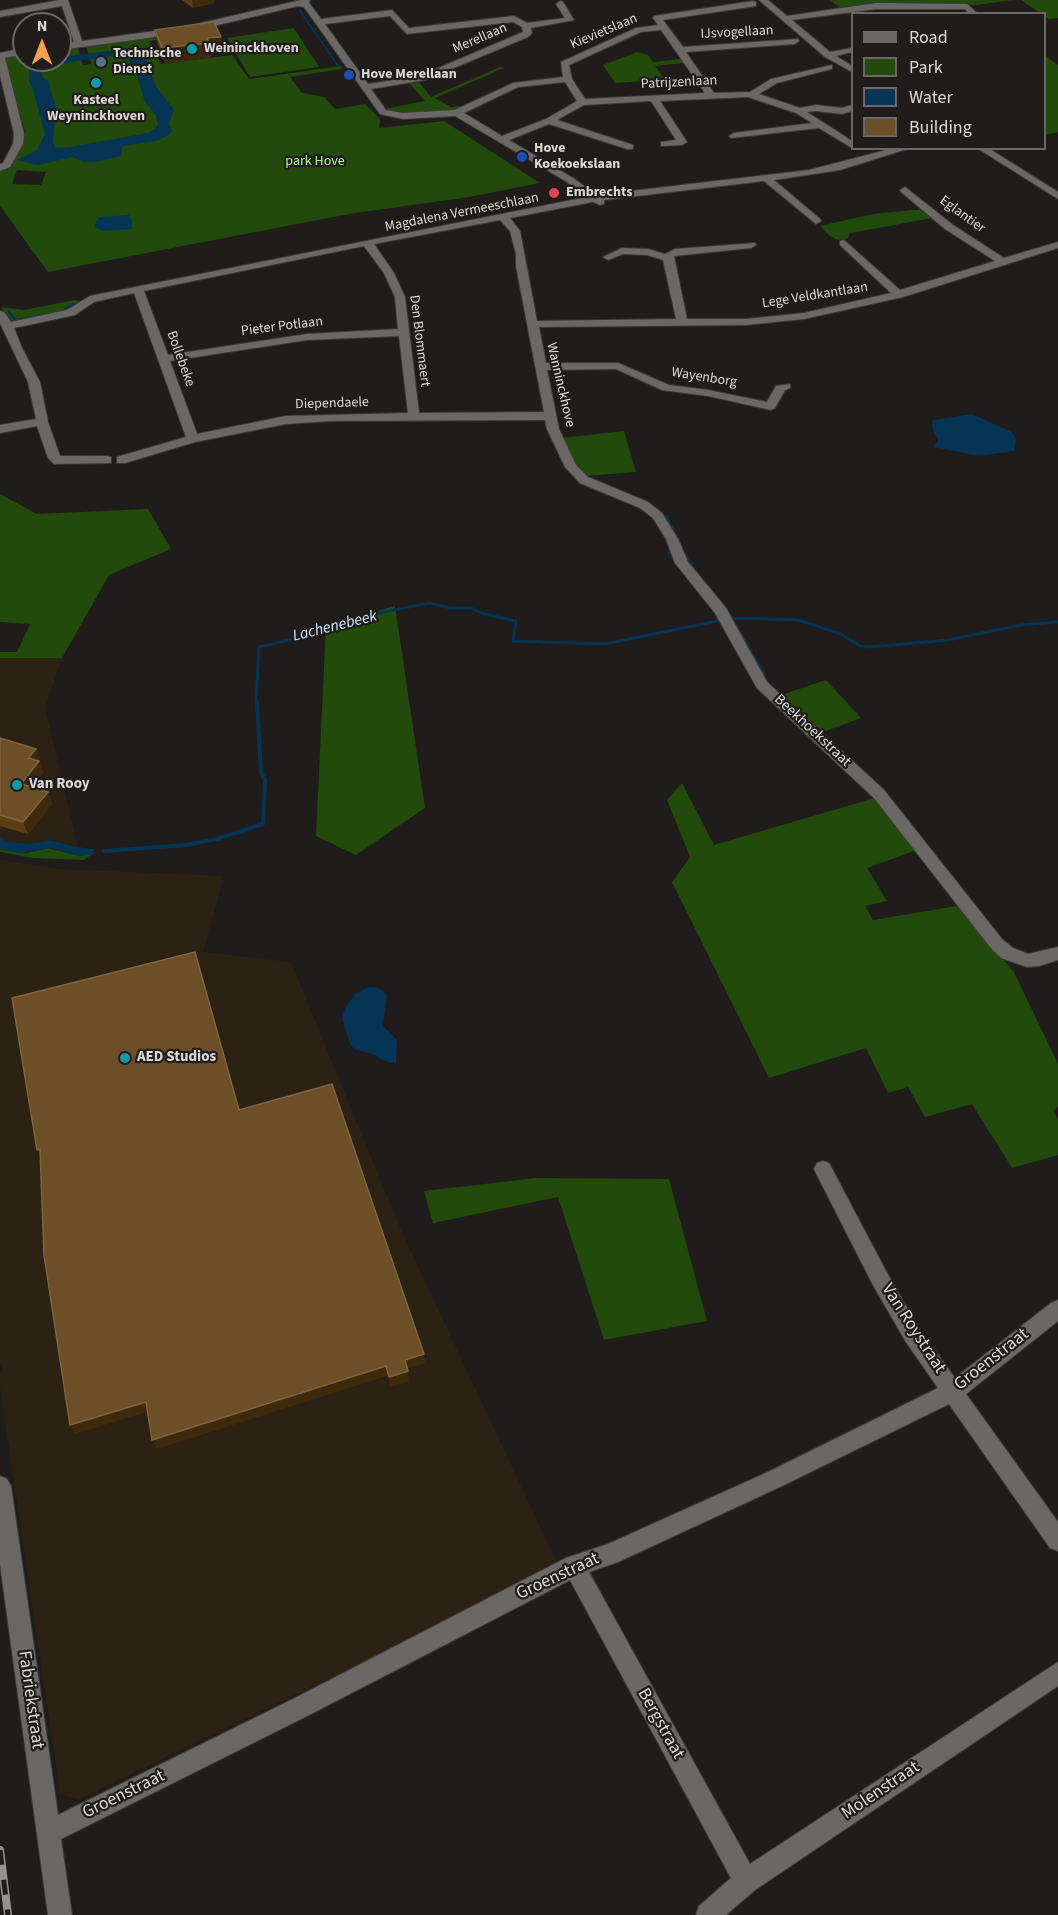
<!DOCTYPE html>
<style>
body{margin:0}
#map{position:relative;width:1058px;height:1915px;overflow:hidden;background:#1f1c1b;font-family:"Source Sans 3",sans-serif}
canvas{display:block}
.legend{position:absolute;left:851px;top:12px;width:195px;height:138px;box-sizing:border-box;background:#1f1c1b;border:2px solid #6b6867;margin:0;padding:8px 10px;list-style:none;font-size:18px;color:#dcdad9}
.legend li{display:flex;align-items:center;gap:12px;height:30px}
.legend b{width:30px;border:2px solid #6b6867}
.north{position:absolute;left:12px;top:12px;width:60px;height:60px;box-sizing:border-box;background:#1f1c1b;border:2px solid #6b6867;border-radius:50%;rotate:0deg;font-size:16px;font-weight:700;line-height:24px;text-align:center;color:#dcdad9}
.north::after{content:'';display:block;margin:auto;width:21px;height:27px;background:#f8a04b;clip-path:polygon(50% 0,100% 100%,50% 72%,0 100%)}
</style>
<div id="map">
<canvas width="1058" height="1915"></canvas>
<ul class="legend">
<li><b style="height:8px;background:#6a6765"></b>Road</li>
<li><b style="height:16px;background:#224a0b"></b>Park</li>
<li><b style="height:16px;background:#053455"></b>Water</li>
<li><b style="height:16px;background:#6c4e27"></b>Building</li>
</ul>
<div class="north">N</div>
</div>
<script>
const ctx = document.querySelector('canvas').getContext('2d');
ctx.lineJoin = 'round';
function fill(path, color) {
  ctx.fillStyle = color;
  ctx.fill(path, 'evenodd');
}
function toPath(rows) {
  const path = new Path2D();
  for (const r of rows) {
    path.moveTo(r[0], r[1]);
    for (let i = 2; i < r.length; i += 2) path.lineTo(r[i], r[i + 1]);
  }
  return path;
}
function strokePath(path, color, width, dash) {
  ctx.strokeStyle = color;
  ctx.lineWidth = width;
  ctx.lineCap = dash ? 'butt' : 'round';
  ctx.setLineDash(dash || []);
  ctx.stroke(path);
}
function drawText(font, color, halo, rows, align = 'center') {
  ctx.font = font + ' "Source Sans 3",sans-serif';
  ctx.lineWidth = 4.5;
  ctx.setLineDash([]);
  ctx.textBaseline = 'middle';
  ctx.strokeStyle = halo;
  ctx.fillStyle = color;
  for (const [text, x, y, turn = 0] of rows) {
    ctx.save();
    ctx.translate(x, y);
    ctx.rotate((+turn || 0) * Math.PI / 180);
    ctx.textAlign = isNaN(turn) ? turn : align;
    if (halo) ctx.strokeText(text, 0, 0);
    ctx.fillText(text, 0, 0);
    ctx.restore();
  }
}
fill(toPath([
 [0,658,62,658,45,708,78,847,52,840,29,844,6,841,0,837],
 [0,860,61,869,224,876,203,952,291,962,401,1230,559,1567,78,1800,60,1794,0,1387,0,1372,3,1371,0,1364]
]), '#2c2213');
fill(toPath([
 [830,0,1013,0,976,5,880,3,843,10],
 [1021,0,1058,0,1058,18,1049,19],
 [294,28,319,67,250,77,227,38],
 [157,36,160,40,149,41,161,64,232,55,249,79,341,66,342,69,290,77,302,93,324,97,335,109,365,104,380,119,379,128,444,121,540,183,469,197,349,214,48,272,0,206,0,171,8,170,22,147,25,132,4,55,24,52,24,60,60,60,60,48,77,45,83,65,91,64,86,45],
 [17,170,46,172,41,185,12,184],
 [637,52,648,55,653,62,681,59,684,63,655,66,665,80,615,83,603,65],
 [1045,55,1058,65,1058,132,1045,135],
 [500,67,504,68,435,98,451,107,467,105,454,111,409,114,384,109,425,101,409,83,419,82,431,97],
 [923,209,933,218,850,233,848,238,838,240,830,236,820,226,873,214],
 [74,300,82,302,69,311,17,321,10,320,1,307,24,310],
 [624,431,636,472,584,476,572,461,561,438],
 [0,494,37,514,148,509,171,549,109,575,62,658,0,658,0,652,17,652,30,624,0,622],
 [395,606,425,808,356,855,316,836,326,625],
 [826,680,861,718,823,732,781,695],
 [682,783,714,845,878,797,917,850,867,868,887,901,865,906,873,920,957,906,1014,972,1058,1064,1058,1107,1053,1111,1058,1119,1058,1155,1012,1168,972,1104,925,1117,908,1087,888,1093,866,1048,769,1078,672,882,690,857,667,800],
 [48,848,80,856,93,854,83,860,32,858,0,852,0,849,27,853],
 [536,1178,669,1179,707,1321,604,1340,558,1197,433,1223,424,1191]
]), '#224a0b');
fill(toPath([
 [121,50,137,50,146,59,156,86,174,110,169,123,172,131,169,135,156,141,122,146,121,156,95,162,84,162,72,157,38,165,17,160,37,150,45,134,32,86,29,82,30,64,47,60,60,60,60,58,76,55],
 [117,55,128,58,136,72,145,102,156,115,158,124,156,128,148,133,70,147,56,148,53,141,56,108,48,81,43,77,39,67],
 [129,215,132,220,132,229,103,231,95,227,96,221,100,217],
 [972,414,1012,432,1016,438,1014,451,979,456,934,447,938,440,933,430,932,420],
 [0,837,6,841,29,844,51,840,77,847,94,849,93,854,80,856,52,848,19,853,0,849],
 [374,987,382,990,387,995,383,1026,397,1040,396,1064,382,1060,375,1055,354,1049,350,1044,342,1019,345,1008,355,994,366,988]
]), '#053455');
strokePath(toPath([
 [300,10,309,24],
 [310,25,338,66],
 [889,155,913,148],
 [849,167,862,163],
 [787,178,830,171]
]), '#053455', 2);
strokePath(toPath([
 [9,312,14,319,19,320,40,316],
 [62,312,74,304],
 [666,516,678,540],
 [669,545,670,553,676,563],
 [684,553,695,572],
 [731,618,764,674],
 [732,618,798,620,841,634,860,646,869,647,948,640,1021,625,1058,622],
 [256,703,259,647,323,632,374,614,429,603,451,608,471,608,484,614,516,621,513,641,605,644,722,620]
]), '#053455', 3);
strokePath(toPath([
 [104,851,186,845,217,839,263,824,265,780,261,772,257,702]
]), '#053455', 4);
const minor = toPath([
 [60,0,68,0,82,41,184,27,301,0,310,0,309,3,321,19,392,10,409,28,514,16,527,23,565,18,556,4,560,1,563,2,574,20,531,28,532,33,528,37,425,80,371,89,386,110,403,113,455,110,513,83,563,77,561,62,636,28,658,25,653,18,654,16,753,1,756,2,756,6,663,20,683,47,798,39,799,41,795,44,686,52,714,93,750,92,771,79,832,65,832,69,777,83,759,94,800,108,816,105,842,108,852,105,852,111,842,114,816,111,807,112,852,141,852,148,819,128,731,138,729,136,734,133,812,123,796,113,748,97,660,101,687,142,682,145,661,146,661,142,676,140,651,101,584,105,557,120,633,145,633,149,627,149,549,124,509,140,573,178,597,195,809,170,894,148,910,148,840,170,774,180,820,219,821,221,816,224,764,181,604,200,604,204,600,205,593,202,510,218,520,231,537,321,676,319,663,260,647,255,623,254,608,260,603,257,622,248,648,249,665,254,675,249,755,243,756,245,751,248,674,256,687,319,746,319,804,313,891,293,840,245,840,241,844,240,900,290,995,261,945,229,901,192,900,190,905,187,953,225,1004,258,1058,242,1058,248,903,297,804,319,746,325,539,327,546,363,618,363,669,385,708,390,767,402,776,386,790,384,790,388,785,390,775,408,771,410,708,396,662,390,616,369,547,370,559,429,576,465,588,477,648,502,662,513,678,539,688,562,726,608,767,682,884,790,1002,939,1013,948,1028,954,1058,947,1058,960,1039,966,1027,967,1001,958,990,947,874,798,757,688,715,613,675,563,666,539,653,518,640,508,580,483,565,467,547,429,545,420,331,421,286,424,195,442,125,463,117,463,117,457,186,437,134,293,94,302,75,315,14,328,22,348,40,382,48,422,60,456,107,456,111,457,111,463,54,464,48,458,37,426,0,433,0,425,36,419,28,382,0,323,0,311,4,312,11,322,67,310,90,296,587,197,567,182,455,116,403,119,380,114,304,7,298,6,184,33,60,50,60,44,74,42,62,6,0,17,0,11,60,0],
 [390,16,407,34,513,22,522,27,523,32,420,76,368,84,325,24,390,16],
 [661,30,705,93,585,99,572,79,569,65,641,32,661,30],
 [565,82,577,101,546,119,502,136,464,113,518,87,565,82],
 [500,220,510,231,516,254,516,266,544,412,419,413,405,297,394,273,374,244,500,220],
 [364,246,384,273,395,297,398,329,307,334,168,355,144,291,364,246],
 [399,336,408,413,286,416,197,434,170,361,307,340,399,336],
 [759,0,768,0,787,16,876,3,967,4,978,14,969,14,965,9,876,9,792,20,830,52,852,48,852,52,836,56,852,66,852,72,825,57,759,0],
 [24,48,24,54,5,58,24,134,23,144,10,167,0,171,0,164,3,163,13,144,14,134,0,75,0,53,24,48],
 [977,148,988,148,1058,192,1058,199,977,148],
 [823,1161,829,1163,887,1273,920,1330,955,1378,1051,1303,1058,1300,1058,1321,966,1394,1058,1522,1058,1551,1050,1548,949,1404,782,1486,618,1562,589,1572,750,1864,1058,1662,1058,1686,755,1890,726,1915,696,1915,699,1906,731,1878,570,1580,309,1715,61,1839,72,1915,48,1915,0,1564,0,1476,7,1479,11,1486,58,1815,293,1699,566,1558,608,1544,768,1472,938,1388,906,1342,873,1285,817,1175,814,1169,817,1163,823,1161]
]);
strokePath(minor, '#3c3a39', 2);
fill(minor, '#6a6765');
const rail = toPath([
 [0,1850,8,1915]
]);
strokePath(rail, '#959392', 8);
strokePath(rail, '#1f1c1b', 5, [15]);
fill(toPath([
 [182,0,214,0,214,3,193,8],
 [155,30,221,37,223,51,210,52,211,57,165,63,158,44],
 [0,738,36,749,43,773,32,787,48,792,52,804,28,834,0,826]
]), '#5e3d12');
fill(toPath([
 [192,0,214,0,214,3,193,8],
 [221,37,223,51,210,52,211,57,165,63,162,48,207,38],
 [36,749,43,773,25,796,21,784,28,758],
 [48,792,52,804,28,834,23,822],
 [424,1354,425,1363,406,1369,405,1360],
 [386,1366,387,1376,157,1449,152,1440],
 [408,1371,409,1381,390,1387,389,1377],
 [146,1402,150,1411,75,1434,70,1425]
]), '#3f290d');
const building = toPath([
 [214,22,221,37,207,38,209,43,162,48,155,30,214,22],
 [0,738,36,749,28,758,39,761,21,784,48,792,23,822,0,815,0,738],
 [195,952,239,1110,332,1084,424,1354,405,1360,408,1371,389,1377,386,1366,152,1440,146,1402,70,1425,44,1255,40,1149,37,1150,12,998,195,952]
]);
fill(building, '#6c4e27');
strokePath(building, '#7e6443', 1.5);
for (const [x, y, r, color] of [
 [192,49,6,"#0f9aa8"],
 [101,62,6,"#5c6f8a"],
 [349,75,6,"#1a4fb4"],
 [96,83,6,"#0f9aa8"],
 [522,157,6,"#1a4fb4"],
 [554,193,6,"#e0444e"],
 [17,785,6,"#0f9aa8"],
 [125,1058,6,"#0f9aa8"]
]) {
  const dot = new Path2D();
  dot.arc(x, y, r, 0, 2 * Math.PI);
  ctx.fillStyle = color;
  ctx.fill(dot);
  strokePath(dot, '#1f1c1b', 2);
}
drawText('14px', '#dcdad9', '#1f1c1b', [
 ["Kievietslaan",604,32,-23],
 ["IJsvogellaan",737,33,-3],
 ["Merellaan",480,39,-23],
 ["Patrijzenlaan",679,83,-3],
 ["Magdalena Vermeeschlaan",462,213,-11],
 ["Eglantier",962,215,36],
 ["Lege Veldkantlaan",815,296,-9],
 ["Pieter Potlaan",282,327,-7],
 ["Den Blommaert",419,341,83],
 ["Bollebeke",180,359,70],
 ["Wayenborg",704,378,9],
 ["Wanninckhove",560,385,77],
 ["Diependaele",332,404,-2]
]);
drawText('bold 14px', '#dcdad9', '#1f1c1b', [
 ["Weininckhoven",204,49],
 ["Technische",113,54],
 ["Dienst",113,70],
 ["Hove Merellaan",361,75],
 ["Kasteel",96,101,"center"],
 ["Weyninckhoven",96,117,"center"],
 ["Hove",534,149],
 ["Koekoekslaan",534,165],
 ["Embrechts",566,193]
], 'left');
drawText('14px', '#b0fb91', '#1f1c1b', [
 ["park Hove",315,162]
]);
drawText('15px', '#dcdad9', '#1f1c1b', [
 ["Beekhoekstraat",812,731,43]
]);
drawText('bold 15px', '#dcdad9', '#1f1c1b', [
 ["Van Rooy",29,785],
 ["AED Studios",137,1058]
], 'left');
drawText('italic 16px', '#d2e5f6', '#1f1c1b', [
 ["Lachenebeek",335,627,-14]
]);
drawText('18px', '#dcdad9', '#1f1c1b', [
 ["Van Roystraat",913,1329,57],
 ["Groenstraat",992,1360,-38],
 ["Groenstraat",558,1577,-25],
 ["Fabriekstraat",30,1700,82],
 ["Bergstraat",660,1724,61],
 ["Molenstraat",881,1791,-34],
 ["Groenstraat",124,1795,-26]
]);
</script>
